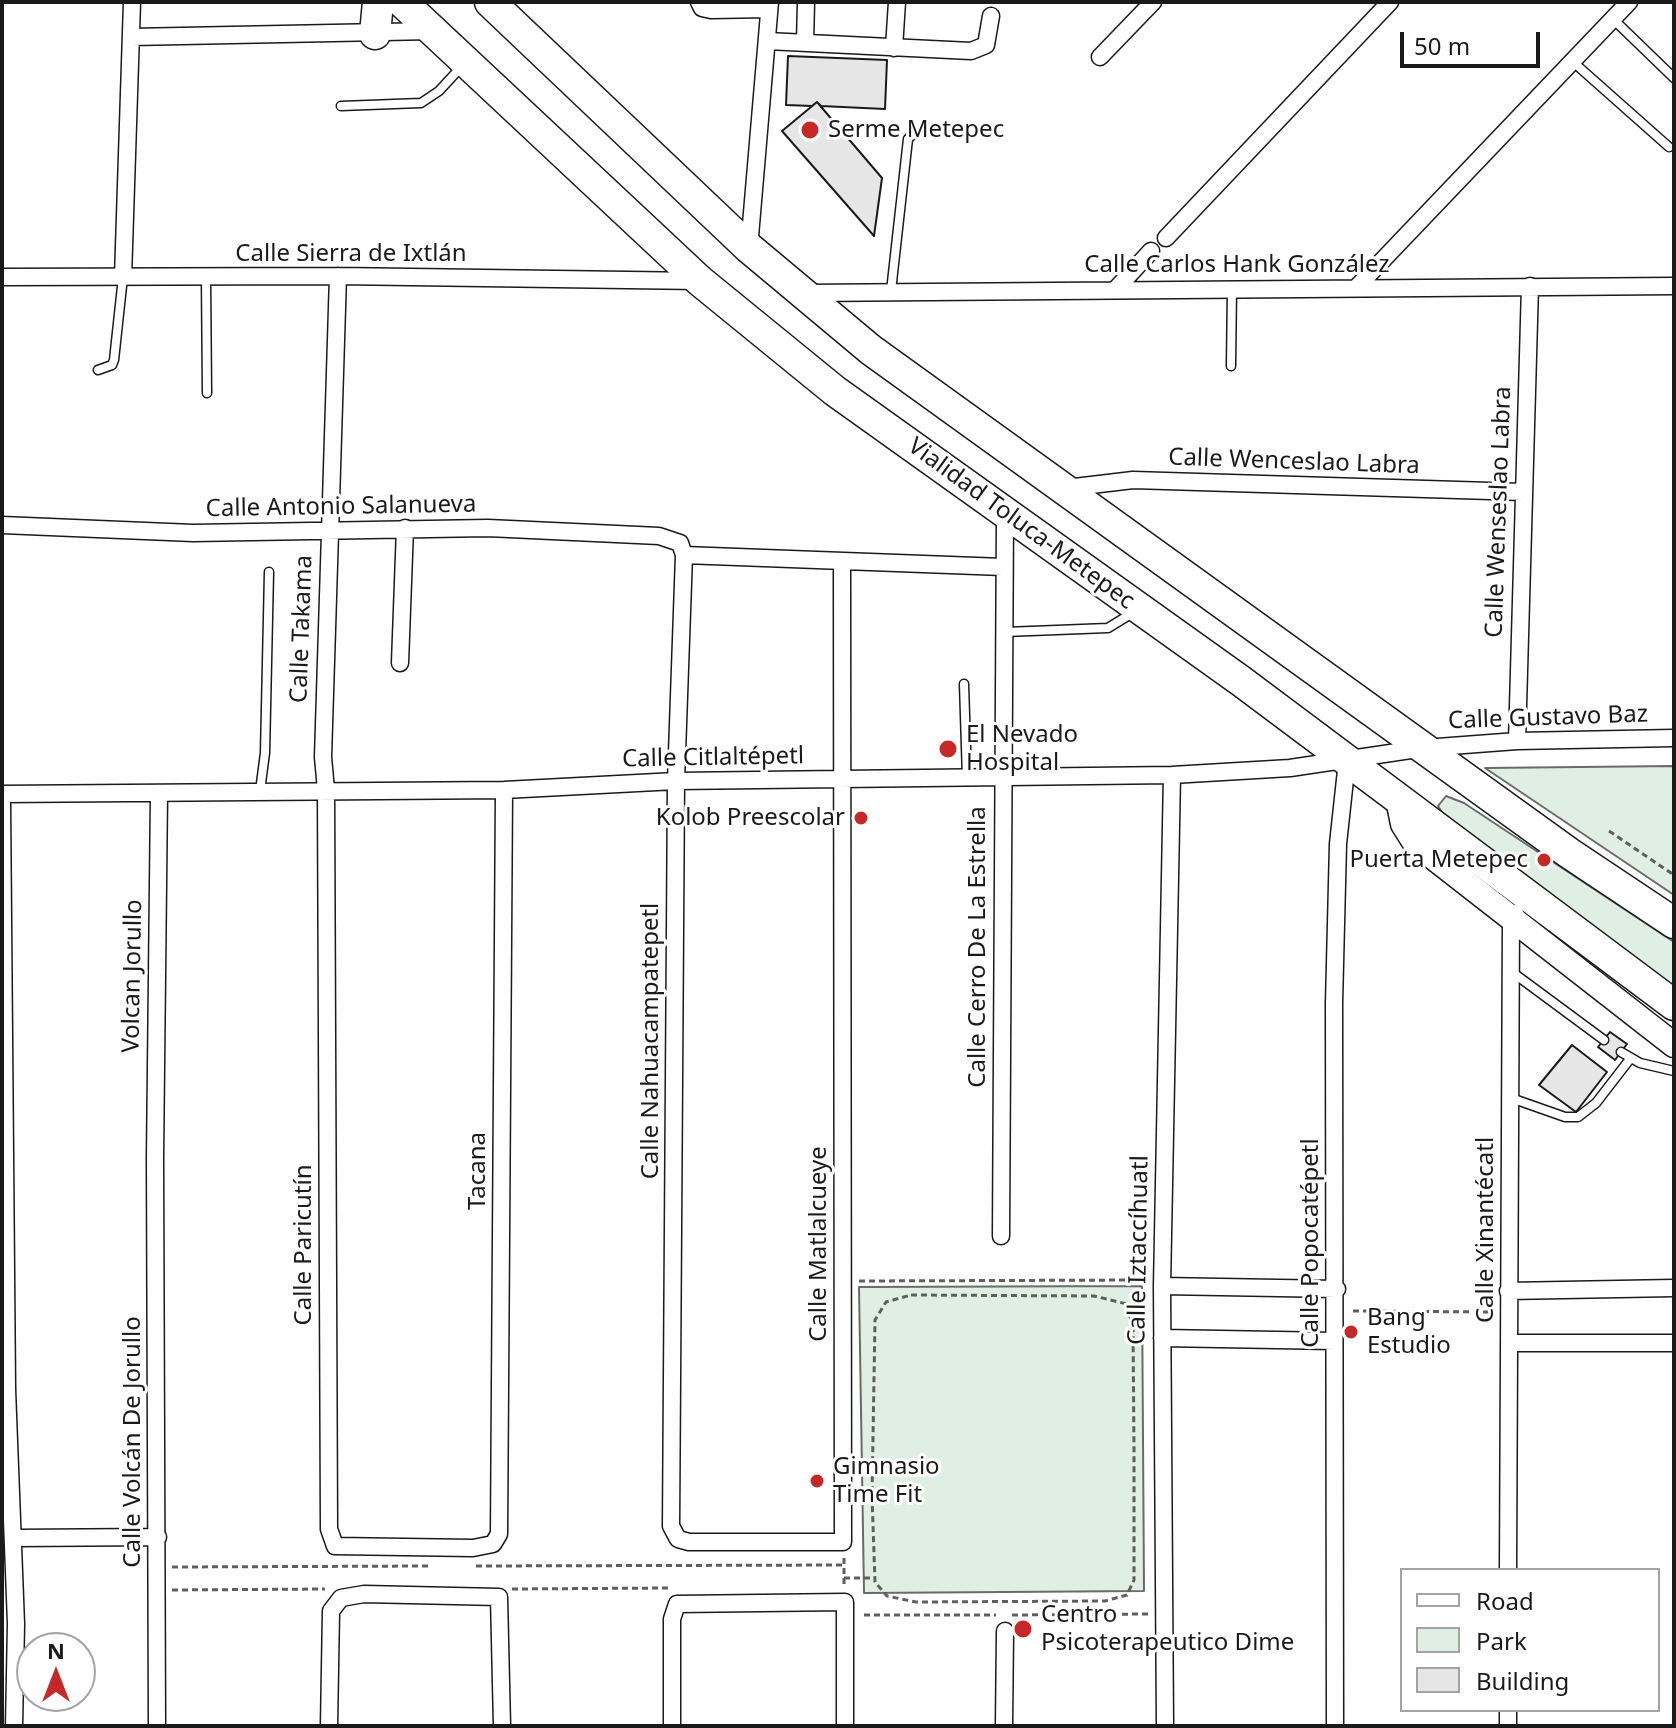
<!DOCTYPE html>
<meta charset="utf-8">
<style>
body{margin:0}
#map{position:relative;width:1676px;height:1728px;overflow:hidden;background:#fff;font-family:"Noto Sans",sans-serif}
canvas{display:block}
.frame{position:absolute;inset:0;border:4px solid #1a1a1a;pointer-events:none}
.legend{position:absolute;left:1400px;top:1568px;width:260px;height:144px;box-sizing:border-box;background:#fff;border:2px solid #a3a3a3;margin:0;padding:10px 14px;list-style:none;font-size:24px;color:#1a1a1a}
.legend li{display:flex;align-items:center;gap:16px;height:40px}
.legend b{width:40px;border:2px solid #a3a3a3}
.north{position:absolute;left:16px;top:1632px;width:80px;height:80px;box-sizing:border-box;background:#fff;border:2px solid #a3a3a3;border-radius:50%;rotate:0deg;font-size:22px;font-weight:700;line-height:32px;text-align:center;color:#1a1a1a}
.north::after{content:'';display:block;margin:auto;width:28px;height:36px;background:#c62828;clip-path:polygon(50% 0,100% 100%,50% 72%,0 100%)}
.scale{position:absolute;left:1400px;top:32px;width:140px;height:36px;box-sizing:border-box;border:4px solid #1a1a1a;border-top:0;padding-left:10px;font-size:24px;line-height:28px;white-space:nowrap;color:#1a1a1a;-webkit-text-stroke:6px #fff;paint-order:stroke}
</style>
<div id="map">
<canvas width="1676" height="1728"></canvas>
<div class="frame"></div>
<ul class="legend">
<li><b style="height:10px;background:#fff"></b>Road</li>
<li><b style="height:22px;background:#e0efe3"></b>Park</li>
<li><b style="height:22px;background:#e6e6e6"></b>Building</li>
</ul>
<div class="north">N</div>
<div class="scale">50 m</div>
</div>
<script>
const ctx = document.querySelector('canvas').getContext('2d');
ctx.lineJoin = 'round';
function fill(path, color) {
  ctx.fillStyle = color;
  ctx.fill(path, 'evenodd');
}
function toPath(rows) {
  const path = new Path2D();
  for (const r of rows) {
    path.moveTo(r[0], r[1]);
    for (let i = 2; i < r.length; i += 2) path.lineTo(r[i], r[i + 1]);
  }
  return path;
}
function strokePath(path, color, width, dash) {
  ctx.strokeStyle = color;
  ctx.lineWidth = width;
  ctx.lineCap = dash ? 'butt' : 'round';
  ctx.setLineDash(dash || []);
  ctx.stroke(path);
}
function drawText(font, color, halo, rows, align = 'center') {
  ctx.font = font + ' "Noto Sans",sans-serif';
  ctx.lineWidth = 6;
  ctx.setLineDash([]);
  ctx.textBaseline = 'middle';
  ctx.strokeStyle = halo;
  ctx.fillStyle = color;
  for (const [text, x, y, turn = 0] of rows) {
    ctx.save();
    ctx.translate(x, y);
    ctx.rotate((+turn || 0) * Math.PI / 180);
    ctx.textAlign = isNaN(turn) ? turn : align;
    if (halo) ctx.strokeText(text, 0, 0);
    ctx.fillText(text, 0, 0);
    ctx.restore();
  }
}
const green = toPath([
 [1674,766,1674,895,1485,768,1674,766],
 [1446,796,1464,803,1674,942,1674,995,1445,817,1438,806,1446,796],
 [1142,1286,1144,1591,864,1593,859,1287,1142,1286]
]);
fill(green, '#e0efe3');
strokePath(green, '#6a6a6a', 2);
const building = toPath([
 [788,56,887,60,885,109,821,106,817,102,812,106,786,105,788,56],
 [817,102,882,178,874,236,782,131,817,102],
 [1610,1032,1627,1044,1615,1060,1598,1047,1610,1032],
 [1572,1045,1607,1072,1576,1112,1539,1085,1572,1045]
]);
fill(building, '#e6e6e6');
strokePath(building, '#1a1a1a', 2);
const lane = toPath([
 [1613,19,1674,78],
 [1572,61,1669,147],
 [341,106,421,103,439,91,462,66],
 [206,278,207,393],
 [891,291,908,139,915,132,927,129,989,130],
 [1231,366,1232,289],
 [98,370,112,365,114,360,123,277],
 [1005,632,1108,628,1134,612],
 [964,684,967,778],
 [260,791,265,753,269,572],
 [1512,972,1604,1040],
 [1621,1052,1640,1063,1674,1071],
 [1511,1098,1565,1117,1578,1117,1596,1103,1630,1059]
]);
const street = toPath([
 [699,2,702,8,711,10,769,9],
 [131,37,433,31],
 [767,41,971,51,986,45,991,16],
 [805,43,806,2],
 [894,48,897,2],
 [1100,57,1153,2],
 [1166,238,1390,2],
 [749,248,770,2],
 [338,276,323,757,326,790,329,1529,335,1546,473,1548,493,1544,499,1534,504,790],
 [2,277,338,276,700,281],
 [123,277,132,2],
 [1356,288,1629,2],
 [1116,289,1151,251],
 [806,293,1674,286],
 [1066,488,1133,480,1523,492],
 [2,525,193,533,488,528,659,536,680,543,684,555,676,781,671,1526,678,1539,689,1542,843,1542,842,563],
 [684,555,1003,567],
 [400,663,405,528],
 [1517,741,1530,286],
 [2,794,504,790,676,781,1172,775,1290,768,1424,748,1517,741,1674,738],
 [2,802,7,1389,16,1624,14,1726],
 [1001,1236,1005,514],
 [1162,1286,1337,1289],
 [1508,1291,1674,1288],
 [1162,1338,1334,1341],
 [1509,1343,1674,1343],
 [14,1538,158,1537],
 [1508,1570,1511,917,1515,913],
 [157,1726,155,1158,159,793],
 [329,1726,331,1611,341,1598,364,1594,499,1597,502,1726],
 [672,1726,672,1619,677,1604,845,1602,845,1726],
 [1004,1726,1005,1631],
 [1165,1726,1162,1286,1172,775],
 [1335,1726,1334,1003,1338,844,1347,761],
 [1508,1726,1508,1710]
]);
const secondary = toPath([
 [1398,799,1403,824,1415,843,1674,1045]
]);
const highway = toPath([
 [402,2,700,281,835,391,1241,681,1674,1005],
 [490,2,749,248,871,350,1569,853,1674,923],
 [375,34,378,2]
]);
strokePath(lane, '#1a1a1a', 11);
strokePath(street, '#1a1a1a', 19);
strokePath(secondary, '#1a1a1a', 27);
strokePath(highway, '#1a1a1a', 33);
strokePath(toPath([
 [1609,831,1674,875],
 [859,1281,1144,1280],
 [911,1295,1094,1296,1127,1304,1133,1329,1134,1450,1134,1580,1127,1595,1105,1601,916,1602,887,1596,875,1582,872,1496,875,1320,886,1302,911,1295],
 [1353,1311,1494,1312],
 [844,1558,844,1587],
 [476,1566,844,1565],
 [172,1567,428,1566],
 [844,1578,874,1578],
 [512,1589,669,1588],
 [172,1590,325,1589],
 [864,1615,996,1615],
 [1012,1615,1148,1614]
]), '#5f5f5f', 3, [6, 4]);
strokePath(lane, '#fff', 8);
strokePath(street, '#fff', 16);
strokePath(secondary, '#fff', 24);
strokePath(highway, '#fff', 30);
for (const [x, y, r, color] of [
 [810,130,10,"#c62828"],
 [948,749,10,"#c62828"],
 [861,818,8,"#c62828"],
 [1544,860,8,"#c62828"],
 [1351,1332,8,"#c62828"],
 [817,1481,8,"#c62828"],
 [1023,1629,10,"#c62828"]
]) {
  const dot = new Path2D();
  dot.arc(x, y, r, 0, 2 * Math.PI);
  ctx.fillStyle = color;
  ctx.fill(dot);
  strokePath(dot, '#fff', 3);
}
drawText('24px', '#1a1a1a', '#fff', [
 ["Serme Metepec",828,130],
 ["El Nevado",966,735],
 ["Hospital",966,763],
 ["Kolob Preescolar",845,818,"right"],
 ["Puerta Metepec",1528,860,"right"],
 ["Bang",1367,1318],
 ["Estudio",1367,1346],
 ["Gimnasio",833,1467],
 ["Time Fit",833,1495],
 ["Centro",1041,1615],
 ["Psicoterapeutico Dime",1041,1643]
], 'left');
drawText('24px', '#1a1a1a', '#fff', [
 ["Calle Sierra de Ixtlán",351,254],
 ["Calle Carlos Hank González",1237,265],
 ["Calle Wenceslao Labra",1294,462,2],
 ["Calle Antonio Salanueva",341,507,-1],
 ["Calle Wenseslao Labra",1499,512,-88],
 ["Vialidad Toluca-Metepec",1021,524,36],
 ["Calle Takama",302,629,-88],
 ["Calle Gustavo Baz",1548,718,-2],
 ["Calle Citlaltépetl",713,758,-1],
 ["Calle Cerro De La Estrella",978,947,-90],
 ["Volcan Jorullo",133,976,-89],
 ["Calle Nahuacampatepetl",651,1041,-90],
 ["Tacana",478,1171,-90],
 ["Calle Xinantécatl",1486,1230,-90],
 ["Calle Popocatépetl",1311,1243,-90],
 ["Calle Matlalcueye",819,1244,-90],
 ["Calle Paricutín",304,1245,-90],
 ["Calle Iztaccíhuatl",1139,1250,-89],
 ["Calle Volcán De Jorullo",133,1442,-90]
]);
</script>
